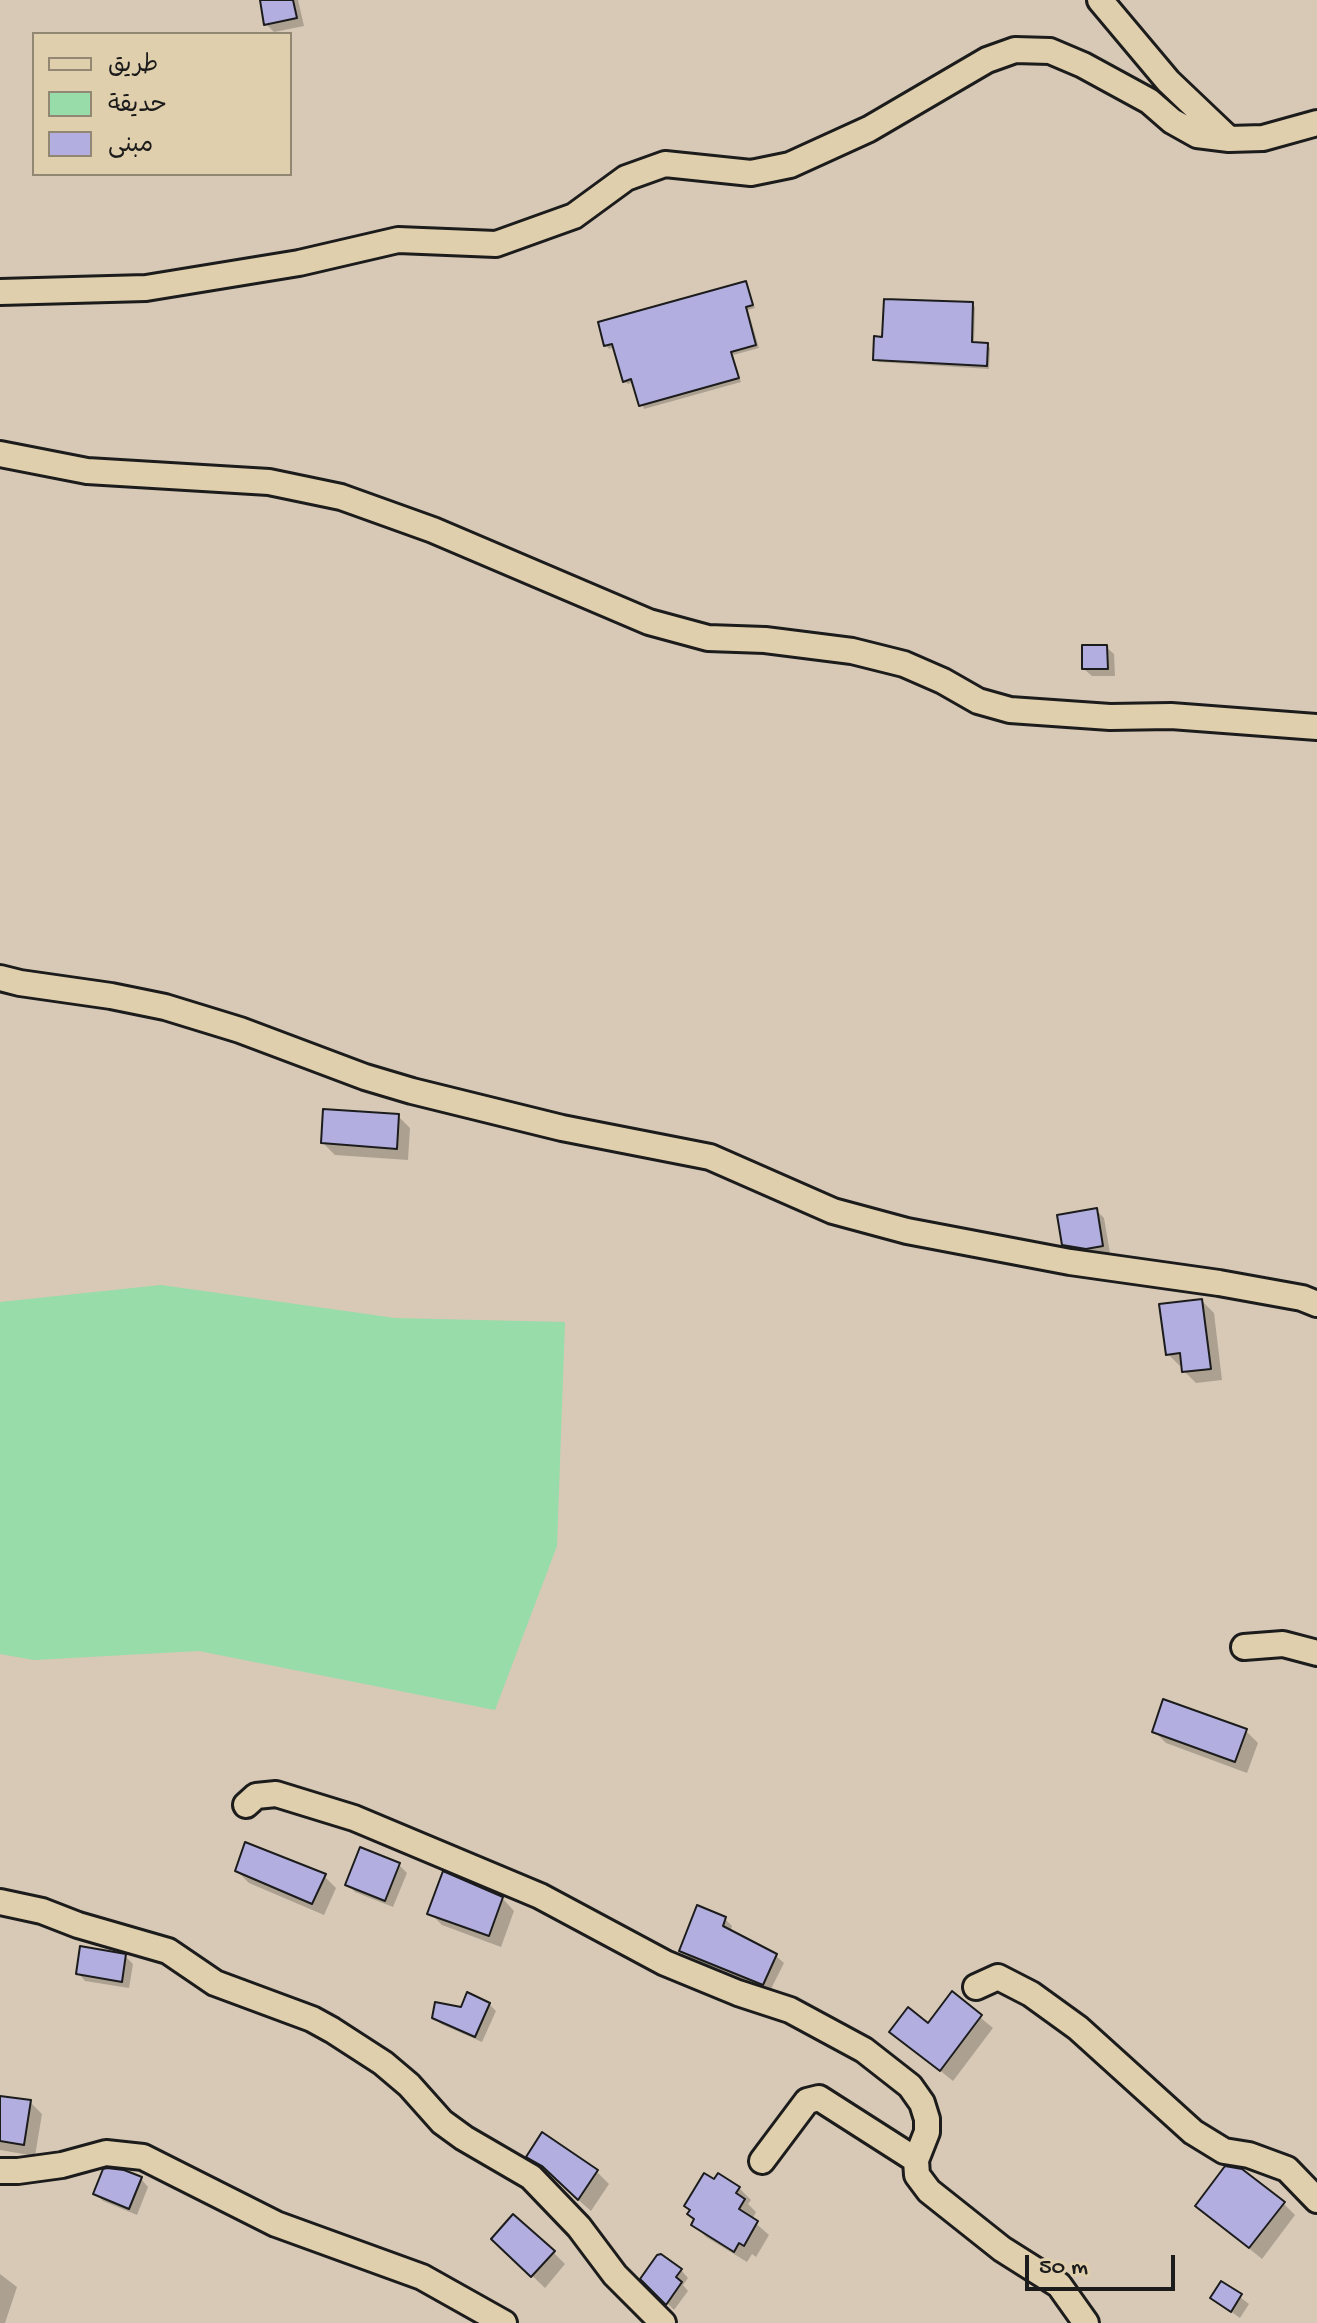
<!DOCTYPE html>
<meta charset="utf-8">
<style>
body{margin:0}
#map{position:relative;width:1317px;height:2323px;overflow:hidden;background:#d7c9b6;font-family:"Gochi Hand","Playpen Sans Arabic",sans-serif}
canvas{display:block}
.legend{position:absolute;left:32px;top:32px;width:260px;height:144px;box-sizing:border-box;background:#e0cfac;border:2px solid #928772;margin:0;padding:10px 14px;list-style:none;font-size:24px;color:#1c1c1c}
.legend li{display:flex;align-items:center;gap:16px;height:40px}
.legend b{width:40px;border:2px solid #928772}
.scale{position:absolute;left:1025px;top:2255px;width:150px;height:36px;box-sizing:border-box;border:4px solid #1c1c1c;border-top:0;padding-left:10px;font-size:24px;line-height:28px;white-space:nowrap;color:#1c1c1c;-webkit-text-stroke:6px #e0cfac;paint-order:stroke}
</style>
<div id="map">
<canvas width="1317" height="2323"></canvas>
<ul class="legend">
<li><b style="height:10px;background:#e0cfac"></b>طريق</li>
<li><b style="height:22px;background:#97dca9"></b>حديقة</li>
<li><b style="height:22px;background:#b2afe0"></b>مبنى</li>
</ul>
<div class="scale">50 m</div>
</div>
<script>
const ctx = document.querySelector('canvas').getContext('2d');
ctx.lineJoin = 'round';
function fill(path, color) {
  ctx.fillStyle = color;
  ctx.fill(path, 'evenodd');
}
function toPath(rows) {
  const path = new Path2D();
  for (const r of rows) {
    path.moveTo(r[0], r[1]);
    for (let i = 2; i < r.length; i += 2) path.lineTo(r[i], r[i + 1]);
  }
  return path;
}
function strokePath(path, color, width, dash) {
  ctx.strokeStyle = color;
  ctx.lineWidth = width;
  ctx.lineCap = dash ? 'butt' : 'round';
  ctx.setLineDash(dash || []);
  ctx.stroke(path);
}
fill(toPath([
 [161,1285,395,1318,565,1322,557,1546,495,1710,199,1651,34,1660,0,1654,0,1302]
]), '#97dca9');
fill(toPath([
 [262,0,298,0,304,26,274,32,266,24],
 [746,284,755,308,748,310,759,348,733,355,741,382,644,409,634,382,628,384,624,381,615,347,609,349,606,345],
 [972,304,975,307,974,344,987,345,990,348,989,369,879,362,875,359,884,339],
 [1106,647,1114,654,1115,676,1092,676,1084,669],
 [398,1116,410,1128,408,1160,335,1155,323,1143],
 [1096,1210,1104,1218,1110,1253,1095,1256,1072,1252,1064,1244],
 [1202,1301,1214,1313,1222,1380,1196,1383,1184,1371,1184,1366,1180,1366,1168,1354],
 [1154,1731,1246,1731,1258,1743,1247,1773,1166,1743],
 [399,1865,407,1873,393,1907,355,1892,347,1884],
 [237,1871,324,1876,336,1888,324,1915,249,1883],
 [502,1898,514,1911,501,1947,442,1925,430,1913],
 [725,1919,732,1926,730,1932,776,1956,784,1963,770,1991,689,1957,681,1950],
 [125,1956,133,1964,129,1988,85,1981,78,1973],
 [952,1994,993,2028,953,2081,892,2032,928,2026],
 [489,2004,496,2011,482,2042,441,2024,434,2017],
 [0,2098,30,2102,42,2114,35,2156,0,2150],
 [528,2156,597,2172,609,2184,591,2211],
 [141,2179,148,2187,137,2215,103,2201,95,2193],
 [739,2188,751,2200,748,2204,756,2212,752,2220,769,2235,756,2257,752,2254,747,2262,706,2237,694,2225],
 [1283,2203,1295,2215,1262,2259,1197,2206],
 [494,2239,553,2252,565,2264,545,2288],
 [681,2270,688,2278,683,2285,688,2291,674,2310,643,2279],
 [0,2274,17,2287,5,2323,0,2323],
 [1222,2283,1249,2304,1240,2318,1212,2298]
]), '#0003');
const building = toPath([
 [260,0,293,0,297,18,264,25,260,0],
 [746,281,753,305,746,307,756,345,731,352,739,378,639,406,631,379,623,382,612,344,604,346,598,322,746,281],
 [884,299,973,302,972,342,988,343,987,366,873,360,874,336,882,337,884,299],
 [1082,645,1107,645,1108,669,1082,669,1082,645],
 [323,1109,399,1114,397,1149,321,1143,323,1109],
 [1097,1208,1103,1246,1086,1249,1062,1245,1057,1215,1097,1208],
 [1202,1299,1211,1369,1182,1372,1180,1353,1166,1355,1159,1304,1202,1299],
 [1163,1699,1247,1729,1235,1762,1152,1732,1163,1699],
 [245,1842,326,1874,312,1904,235,1871,245,1842],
 [360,1847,400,1863,385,1901,345,1885,360,1847],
 [443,1871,503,1897,489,1936,427,1914,443,1871],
 [697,1905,726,1917,723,1926,777,1954,763,1985,679,1951,697,1905],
 [80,1946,126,1954,122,1982,76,1974,80,1946],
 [952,1991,982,2015,940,2071,889,2032,908,2007,928,2023,952,1991],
 [467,1992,490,2003,475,2037,432,2018,435,2002,461,2007,467,1992],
 [0,2096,31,2100,24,2145,0,2141,0,2096],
 [542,2132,598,2170,578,2200,542,2166,526,2157,542,2132],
 [1225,2166,1242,2169,1285,2202,1249,2248,1195,2206,1225,2166],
 [107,2168,124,2170,142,2177,129,2209,93,2194,103,2169,107,2168],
 [704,2173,714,2179,718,2173,740,2187,736,2193,745,2199,739,2209,758,2221,744,2246,739,2243,734,2252,691,2225,694,2219,687,2214,690,2210,684,2206,704,2173],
 [513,2214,555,2251,531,2277,491,2239,513,2214],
 [661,2254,682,2269,676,2277,682,2282,666,2305,640,2279,657,2255,661,2254],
 [1221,2281,1242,2294,1231,2312,1210,2298,1221,2281]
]);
fill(building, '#b2afe0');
strokePath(building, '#1c1c1c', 2);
const minor = toPath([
 [1100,0,1168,81,1229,139],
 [0,292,146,288,299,263,398,240,496,244,574,216,626,178,665,164,751,173,790,165,869,129,987,60,1015,50,1050,51,1083,65,1149,101,1172,121,1197,135,1229,139,1263,138,1317,123],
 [0,454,87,471,269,482,341,497,433,530,649,622,708,638,765,640,852,651,904,664,943,681,978,701,1010,710,1110,717,1171,716,1317,727],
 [0,978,20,983,111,996,165,1007,240,1030,365,1077,412,1091,562,1128,710,1157,833,1211,907,1231,1070,1262,1219,1283,1302,1298,1317,1304],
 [1244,1647,1283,1644,1317,1653],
 [246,1805,256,1796,276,1794,354,1818,540,1896,665,1963,738,1993,790,2010,864,2050,910,2086,922,2103,927,2119,927,2132,916,2160,917,2175,929,2191,1002,2249,1059,2285,1086,2323],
 [0,1902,42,1911,78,1925,168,1951,215,1983,312,2019,332,2030,383,2063,409,2085,442,2122,464,2138,531,2177,579,2227,615,2275,663,2323],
 [976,1987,998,1977,1031,1994,1078,2028,1193,2132,1224,2151,1249,2155,1287,2169,1317,2200],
 [762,2161,807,2101,819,2098,916,2160],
 [0,2171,18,2171,62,2165,106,2153,143,2157,276,2224,422,2277,504,2323]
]);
strokePath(minor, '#1c1c1c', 30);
strokePath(minor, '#e0cfac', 24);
</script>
